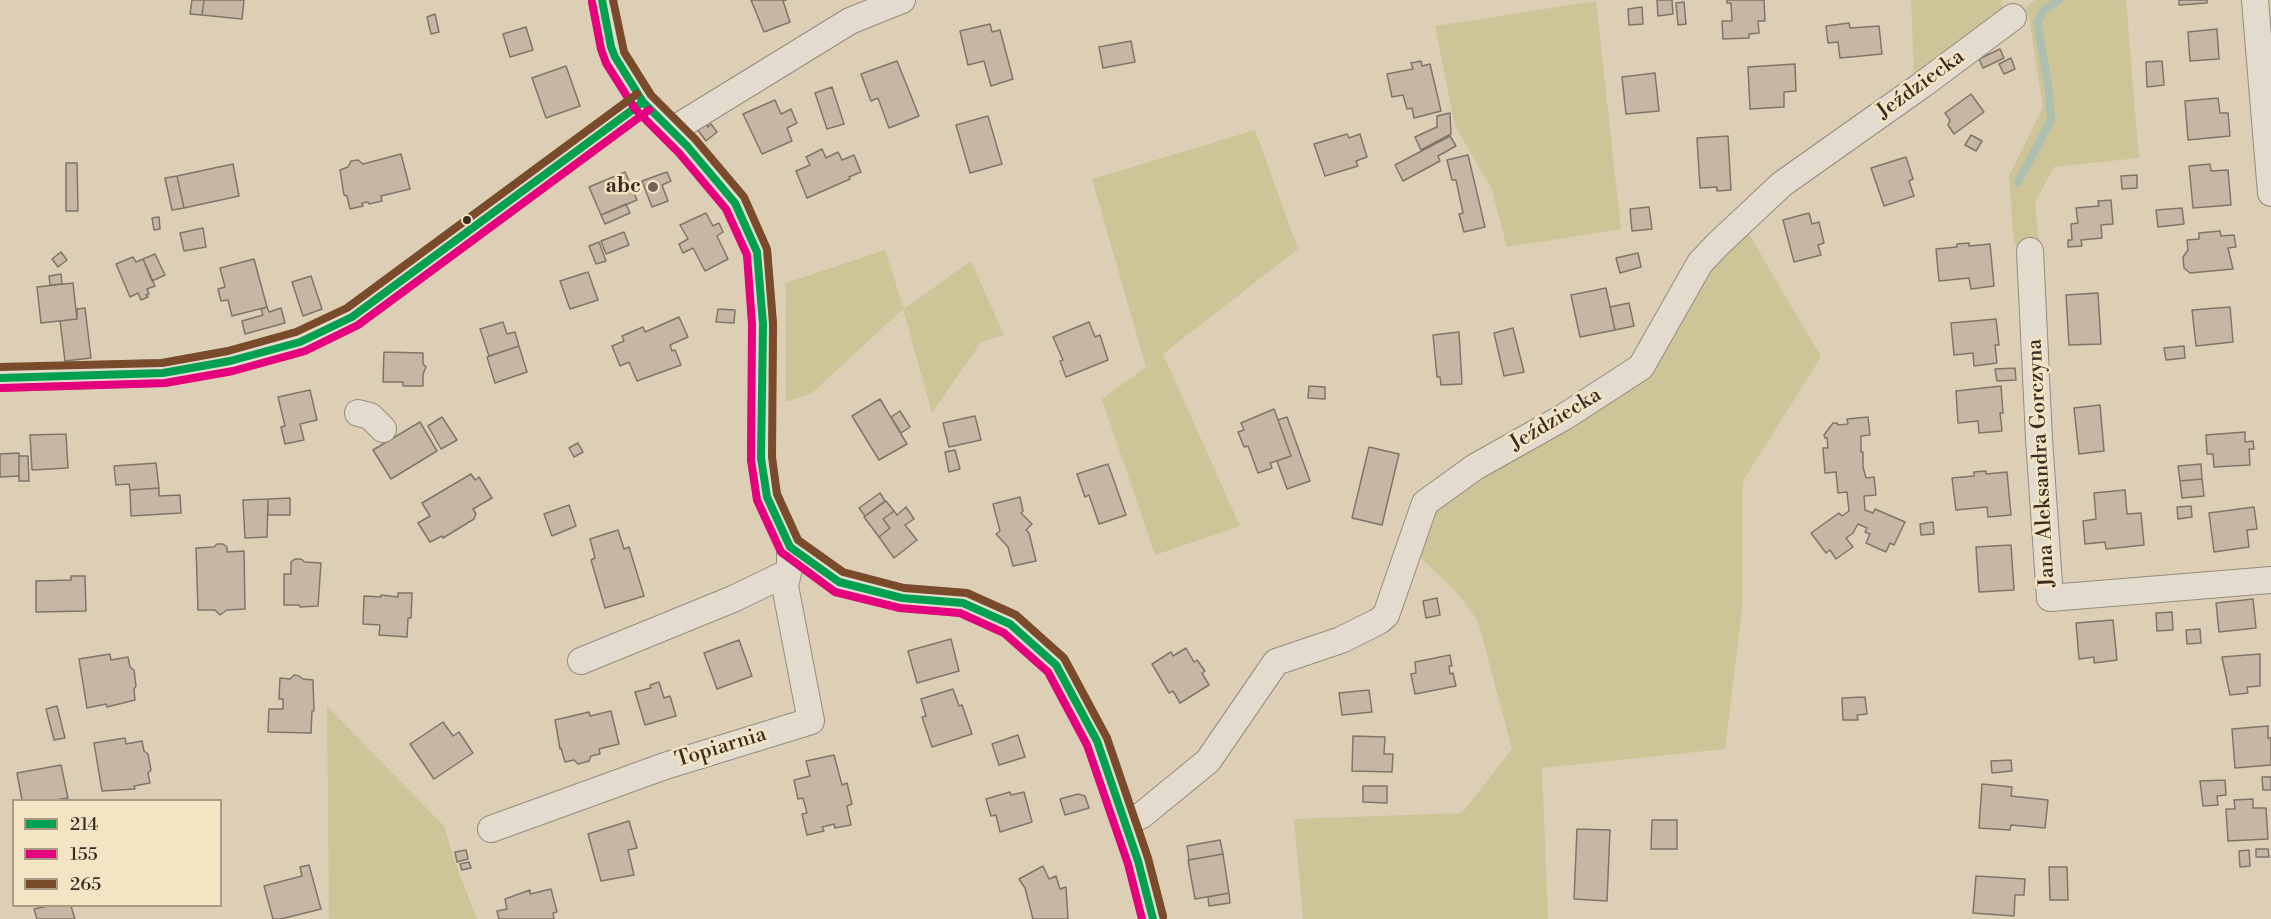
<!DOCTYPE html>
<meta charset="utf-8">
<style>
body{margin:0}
#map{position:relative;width:2271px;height:919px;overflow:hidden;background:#dccfb5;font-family:"Libre Bodoni",serif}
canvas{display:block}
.legend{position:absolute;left:12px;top:799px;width:210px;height:108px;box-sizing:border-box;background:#f3e4c4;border:2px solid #a99a84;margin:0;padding:8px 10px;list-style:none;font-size:18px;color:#3a2b23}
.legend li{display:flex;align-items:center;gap:12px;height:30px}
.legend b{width:30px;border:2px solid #a99a84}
</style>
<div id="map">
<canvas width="2271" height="919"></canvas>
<ul class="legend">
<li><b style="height:8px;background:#03a04f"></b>214</li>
<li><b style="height:8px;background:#e5007d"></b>155</li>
<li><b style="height:8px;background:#7a4b2a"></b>265</li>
</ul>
</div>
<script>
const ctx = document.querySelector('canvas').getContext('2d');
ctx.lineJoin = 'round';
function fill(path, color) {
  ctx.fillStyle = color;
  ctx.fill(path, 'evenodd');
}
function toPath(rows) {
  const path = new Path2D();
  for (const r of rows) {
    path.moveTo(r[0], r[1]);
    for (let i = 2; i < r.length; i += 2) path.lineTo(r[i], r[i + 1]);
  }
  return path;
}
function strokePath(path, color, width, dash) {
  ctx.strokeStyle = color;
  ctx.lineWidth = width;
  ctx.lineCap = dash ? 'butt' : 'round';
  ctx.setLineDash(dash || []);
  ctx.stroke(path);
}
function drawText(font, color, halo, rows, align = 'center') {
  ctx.font = font + ' "Libre Bodoni",serif';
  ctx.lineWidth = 5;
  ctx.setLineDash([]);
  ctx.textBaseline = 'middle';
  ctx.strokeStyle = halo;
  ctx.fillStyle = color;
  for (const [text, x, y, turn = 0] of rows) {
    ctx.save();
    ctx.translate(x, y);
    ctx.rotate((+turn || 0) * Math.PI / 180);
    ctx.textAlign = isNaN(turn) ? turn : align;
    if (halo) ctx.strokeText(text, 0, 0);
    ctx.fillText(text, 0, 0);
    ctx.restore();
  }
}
fill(toPath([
 [1911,0,2001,0,2004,13,1914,79],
 [2035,0,2126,0,2139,158,2054,167,2035,202,2039,243,2014,245,2009,176,2043,107,2029,18,2025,8],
 [1596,1,1621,229,1507,247,1491,187,1455,126,1435,26],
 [1255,130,1298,249,1163,354,1240,526,1155,555,1102,399,1146,367,1092,179],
 [1746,229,1821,357,1743,481,1743,602,1725,749,1542,768,1548,919,1303,919,1294,819,1462,813,1512,749,1478,621,1457,593,1413,550,1445,494,1647,377,1686,294],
 [885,250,904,309,971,261,1004,335,981,342,932,413,903,309,812,393,785,402,786,283],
 [327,706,444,826,456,865,477,919,329,919]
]), '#cdc498');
strokePath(toPath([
 [2018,182,2051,120,2049,91,2037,22,2044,10,2059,0]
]), '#adbfae', 8);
const building = toPath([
 [192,0,204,0,202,15,190,14,192,0],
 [204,0,244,0,242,19,202,15,204,0],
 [751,0,786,0,783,1,790,22,764,32,751,0],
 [1657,0,1672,0,1673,14,1658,16,1657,0],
 [1727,0,1764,0,1765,21,1758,21,1759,33,1749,34,1749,38,1723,39,1722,21,1732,21,1731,3,1727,3,1727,0],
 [2179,0,2207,0,2207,3,2179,5,2179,0],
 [1684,2,1686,24,1678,25,1676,3,1684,2],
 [1642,7,1643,24,1629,25,1628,9,1642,7],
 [435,14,439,32,431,34,427,17,435,14],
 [1849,23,1850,28,1879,26,1882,54,1840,58,1838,42,1828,43,1826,26,1849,23],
 [990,24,992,32,1000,30,1013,79,991,86,984,61,968,65,960,31,990,24],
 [526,27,533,50,510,57,503,34,526,27],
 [2217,29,2219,59,2190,61,2188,32,2217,29],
 [1131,41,1135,62,1103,68,1099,47,1131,41],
 [2000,49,2004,58,1983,68,1979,59,2000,49],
 [2011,58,2015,69,2004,74,1999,64,2011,58],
 [897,61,919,116,889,128,878,98,871,101,861,74,897,61],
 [1421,61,1422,66,1430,64,1441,111,1414,118,1412,108,1407,109,1403,95,1392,97,1387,74,1413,69,1411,63,1421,61],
 [2162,61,2164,85,2147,87,2146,62,2162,61],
 [1795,64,1796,91,1784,92,1784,107,1750,109,1748,67,1795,64],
 [566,66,580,106,546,118,532,78,566,66],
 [1655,73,1659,111,1626,114,1622,77,1655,73],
 [832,87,844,124,827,129,815,93,832,87],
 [1971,94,1984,112,1954,134,1948,125,1950,120,1945,113,1971,94],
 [2218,98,2220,113,2228,113,2230,136,2188,140,2185,101,2218,98],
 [775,100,781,114,791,109,797,123,787,128,792,141,762,154,743,114,775,100],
 [1450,113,1451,134,1421,150,1415,137,1437,127,1437,116,1450,113],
 [988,116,1002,164,970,173,956,125,988,116],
 [703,119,708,127,711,124,717,132,706,141,694,125,703,119],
 [1347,134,1349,138,1360,134,1367,157,1356,161,1358,166,1325,176,1314,144,1347,134],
 [1971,135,1982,141,1976,151,1965,145,1971,135],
 [1450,136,1456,146,1438,156,1440,161,1403,181,1395,165,1450,136],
 [1728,136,1731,190,1717,191,1717,187,1700,188,1697,138,1728,136],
 [822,149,826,158,838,152,842,160,854,155,861,172,849,177,850,179,807,198,796,171,810,165,806,157,822,149],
 [401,154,410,189,381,196,382,201,369,204,368,202,362,203,363,206,350,209,347,196,344,195,340,170,348,167,351,161,358,160,363,164,401,154],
 [1468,155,1485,227,1464,232,1459,214,1463,213,1456,180,1452,180,1447,160,1468,155],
 [1906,157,1913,179,1909,181,1914,196,1884,206,1871,168,1906,157],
 [66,163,77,163,78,211,66,211,66,163],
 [233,164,239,196,184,208,177,176,233,164],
 [2210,164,2211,171,2228,170,2231,205,2193,208,2189,166,2210,164],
 [625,172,637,200,601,215,589,187,625,172],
 [667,172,671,181,662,185,668,201,652,207,642,181,667,172],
 [2137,175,2137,188,2122,189,2121,176,2137,175],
 [177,176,184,208,172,210,165,178,177,176],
 [2111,200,2113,224,2101,225,2102,238,2081,240,2082,246,2068,247,2068,240,2072,240,2071,224,2078,223,2076,208,2099,206,2098,201,2111,200],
 [626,204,630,213,605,224,601,215,626,204],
 [1649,207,1652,229,1632,231,1630,209,1649,207],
 [2182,208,2184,224,2158,227,2156,210,2182,208],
 [706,213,713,226,719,223,723,232,717,236,728,259,705,271,693,248,683,253,679,244,688,239,680,225,706,213],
 [1809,213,1812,224,1819,222,1824,243,1818,245,1821,255,1794,262,1783,220,1809,213],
 [159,217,160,229,154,230,152,218,159,217],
 [203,228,206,247,184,251,180,233,203,228],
 [2220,231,2221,236,2234,235,2236,247,2228,248,2233,269,2190,273,2184,268,2183,257,2188,250,2187,240,2199,239,2199,233,2220,231],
 [624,232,629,245,606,254,601,241,624,232],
 [599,242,606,261,596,264,589,246,599,242],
 [1969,243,1969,246,1990,244,1994,286,1971,289,1969,278,1939,281,1936,249,1957,247,1957,244,1969,243],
 [61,252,67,260,58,267,52,259,61,252],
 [1638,253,1641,267,1620,273,1616,258,1638,253],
 [155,254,165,275,152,281,143,259,155,254],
 [133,257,136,262,143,259,155,286,147,289,149,294,146,295,148,297,141,300,138,293,130,297,116,264,133,257],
 [254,259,267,307,232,316,228,300,221,301,218,289,225,287,220,268,254,259],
 [588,272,598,300,570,309,560,281,588,272],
 [61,274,62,284,50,285,49,276,61,274],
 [311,276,322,309,303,316,292,282,311,276],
 [73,283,77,319,41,323,37,287,73,283],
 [1606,288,1615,330,1580,337,1571,295,1606,288],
 [2098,293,2101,344,2069,345,2066,295,2098,293],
 [1629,303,1634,326,1615,330,1610,307,1629,303],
 [267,307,269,312,281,308,285,323,245,334,242,321,263,315,261,309,267,307],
 [2230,307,2233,342,2196,346,2192,310,2230,307],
 [85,308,91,358,65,361,60,321,77,319,77,309,85,308],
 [718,309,735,310,734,323,716,322,718,309],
 [679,317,688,337,670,345,672,351,675,350,681,365,637,381,629,362,620,366,612,346,624,341,622,336,643,327,645,332,679,317],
 [1996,319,1999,345,1995,345,1997,363,1974,366,1973,353,1954,355,1951,323,1996,319],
 [503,322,507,334,515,332,519,346,489,356,480,329,503,322],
 [1089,322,1095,337,1100,335,1108,360,1066,377,1060,361,1063,360,1053,337,1089,322],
 [1513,328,1524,372,1504,376,1494,333,1513,328],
 [1459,332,1462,384,1441,385,1440,377,1437,377,1433,335,1459,332],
 [519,346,527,372,495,383,487,357,519,346],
 [2184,346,2185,358,2166,360,2164,348,2184,346],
 [384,352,423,353,423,364,426,367,423,374,423,386,403,386,403,382,383,382,384,352],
 [2015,368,2016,380,1997,381,1995,369,2015,368],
 [1309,386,1325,387,1325,399,1308,398,1309,386],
 [2001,386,2003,413,2000,413,2002,431,1979,433,1978,421,1958,423,1956,391,2001,386],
 [310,390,317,420,300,424,304,440,285,444,281,427,285,426,278,397,310,390],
 [880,399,907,444,879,460,852,416,880,399],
 [2100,405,2104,451,2079,454,2074,408,2100,405],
 [1274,409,1291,456,1270,463,1272,468,1258,473,1248,446,1244,447,1238,432,1244,430,1241,423,1274,409],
 [900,411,910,427,901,433,891,417,900,411],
 [975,416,981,440,949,447,943,423,975,416],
 [442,417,457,440,441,449,428,426,442,417],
 [1287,417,1310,481,1287,489,1277,461,1291,456,1278,420,1287,417],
 [1868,417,1870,435,1861,436,1861,452,1863,452,1863,467,1866,478,1874,477,1876,495,1864,496,1865,510,1873,513,1875,509,1905,522,1894,545,1890,543,1886,552,1866,543,1870,534,1865,532,1867,528,1858,524,1853,533,1846,538,1853,547,1836,559,1830,550,1826,553,1811,533,1839,513,1842,516,1849,511,1847,492,1838,493,1836,472,1825,473,1823,448,1828,448,1827,438,1825,438,1824,435,1833,423,1837,423,1838,425,1848,424,1847,419,1868,417],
 [420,422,437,451,391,479,373,450,420,422],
 [2245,432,2245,442,2253,441,2254,449,2249,449,2250,465,2214,467,2213,454,2207,454,2206,435,2245,432],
 [66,434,68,468,32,470,30,435,66,434],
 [578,443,583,452,574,457,569,448,578,443],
 [1369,447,1399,454,1382,525,1352,518,1369,447],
 [955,450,960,469,949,472,945,452,955,450],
 [19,453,19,476,0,477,0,454,19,453],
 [19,456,28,456,29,481,19,481,19,456],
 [156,463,159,488,130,490,129,484,116,485,114,466,156,463],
 [1108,464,1126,515,1099,524,1089,495,1085,497,1077,474,1108,464],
 [2201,464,2202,479,2180,481,2178,466,2201,464],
 [1986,471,1986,474,2007,472,2011,515,1988,517,1987,507,1956,510,1952,478,1974,476,1974,472,1986,471],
 [471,474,475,480,479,477,492,498,473,509,476,514,474,519,443,538,442,536,430,542,418,523,430,516,422,503,471,474],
 [2202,479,2204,496,2182,498,2180,481,2202,479],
 [159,488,159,496,180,495,181,513,131,516,130,490,159,488],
 [2125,490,2127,514,2141,513,2144,545,2106,549,2105,542,2085,544,2083,521,2096,519,2094,493,2125,490],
 [880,493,885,501,865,516,859,508,880,493],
 [1020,497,1023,511,1021,513,1032,524,1026,530,1029,533,1036,561,1013,566,1008,547,996,534,1000,531,993,504,1020,497],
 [290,498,290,515,268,515,268,499,290,498],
 [268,499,267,537,245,538,243,500,268,499],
 [886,501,894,511,883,519,890,528,879,537,864,517,886,501],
 [569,505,576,526,552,536,544,514,569,505],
 [2191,506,2192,517,2178,519,2177,507,2191,506],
 [906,507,914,519,905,525,917,540,894,558,879,537,890,528,883,519,894,511,897,515,906,507],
 [2254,507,2257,529,2247,530,2249,547,2214,552,2209,513,2254,507],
 [1933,522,1934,534,1921,535,1920,524,1933,522],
 [618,530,624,549,629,547,644,596,605,608,591,560,595,558,590,539,618,530],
 [217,544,223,544,227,547,227,552,244,551,245,609,227,610,220,615,215,610,198,610,196,548,214,547,217,544],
 [2011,545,2014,590,1979,592,1976,547,2011,545],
 [295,559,301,559,305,562,321,563,318,606,300,607,299,605,284,605,284,574,291,574,291,562,295,559],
 [71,576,85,576,86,611,36,612,36,581,71,580,71,576],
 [398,593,412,593,411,618,408,618,407,637,379,635,380,625,363,624,364,596,381,597,381,595,398,597,398,593],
 [1437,598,1440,615,1426,618,1423,601,1437,598],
 [2253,599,2256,628,2219,632,2216,603,2253,599],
 [2172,612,2173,630,2157,631,2156,613,2172,612],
 [2113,620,2117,660,2094,663,2094,657,2079,659,2076,623,2113,620],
 [2200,629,2201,643,2187,644,2186,630,2200,629],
 [951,639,959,671,917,683,908,651,951,639],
 [739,640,752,676,717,689,704,653,739,640],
 [1186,648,1194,662,1197,660,1205,671,1202,673,1209,685,1180,703,1173,691,1169,693,1152,664,1171,652,1173,656,1186,648],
 [110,654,111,660,128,657,130,667,134,670,136,686,134,689,135,700,107,707,106,704,87,708,79,659,110,654],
 [2260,654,2260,686,2247,687,2248,693,2230,695,2222,657,2260,654],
 [1450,655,1452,666,1449,666,1450,674,1453,673,1456,686,1415,694,1411,674,1416,673,1415,662,1450,655],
 [294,675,299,676,303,679,313,680,314,711,312,711,311,733,268,732,269,709,283,709,283,699,279,699,280,678,290,679,294,675],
 [659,682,664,698,670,696,676,716,645,725,635,692,651,688,650,685,659,682],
 [953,689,959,706,962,705,972,734,932,747,922,717,926,716,921,699,953,689],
 [1369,690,1372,712,1342,715,1339,693,1369,690],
 [1865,697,1867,714,1857,715,1858,720,1843,720,1842,698,1865,697],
 [57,706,65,738,54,740,46,709,57,706],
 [611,711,619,744,599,749,600,754,591,756,589,761,578,764,574,760,565,762,561,748,560,749,555,720,589,712,590,716,611,711],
 [443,722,453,736,459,732,473,753,434,779,410,744,443,722],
 [2268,726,2268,738,2271,738,2271,765,2235,768,2232,729,2268,726],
 [1018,735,1025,757,999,765,992,744,1018,735],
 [1353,736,1385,737,1384,754,1393,754,1392,772,1352,771,1353,736],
 [125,738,126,744,142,741,144,751,148,754,151,770,148,773,150,783,134,786,135,789,102,791,94,743,125,738],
 [834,755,842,785,847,783,852,804,847,806,851,825,835,828,834,824,822,827,824,831,807,835,802,814,807,813,803,798,798,799,794,780,810,776,806,761,834,755],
 [2011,760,2012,771,1992,773,1991,761,2011,760],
 [61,765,68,798,55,800,22,800,17,773,61,765],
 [2262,777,2271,777,2271,790,2263,790,2262,777],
 [2225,780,2226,795,2217,796,2218,805,2203,806,2200,781,2225,780],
 [1982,784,2012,787,2011,796,2048,800,2045,828,2011,825,2010,830,1979,828,1982,784],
 [1363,786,1387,786,1387,803,1363,802,1363,786],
 [1010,792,1011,795,1024,792,1032,822,1000,832,996,815,991,816,986,799,1010,792],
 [1078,794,1085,796,1089,808,1065,815,1060,799,1078,794],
 [2253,799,2253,808,2266,808,2268,839,2228,841,2226,809,2235,809,2234,800,2253,799],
 [1652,820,1677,820,1677,849,1651,849,1652,820],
 [629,821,637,848,628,850,634,875,601,881,588,834,629,821],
 [1577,829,1610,830,1607,901,1574,899,1577,829],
 [1220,840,1223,854,1189,860,1187,846,1220,840],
 [2256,849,2268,849,2269,857,2256,857,2256,849],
 [466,850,468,859,457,862,455,852,466,850],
 [2249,850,2250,866,2240,867,2239,851,2249,850],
 [1223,854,1229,893,1195,899,1188,860,1223,854],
 [469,862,471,868,462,870,460,864,469,862],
 [309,865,321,909,281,919,273,919,264,886,302,876,300,867,309,865],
 [1043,866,1049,879,1056,876,1060,889,1066,887,1068,919,1033,919,1025,888,1019,879,1043,866],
 [2049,867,2067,867,2068,900,2050,900,2049,867],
 [1976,876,2025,879,2024,895,2015,895,2014,916,1973,913,1976,876],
 [551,889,557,912,553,913,554,919,499,919,497,911,507,909,505,899,530,890,530,894,551,889],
 [1229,893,1230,903,1209,906,1208,897,1229,893],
 [48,906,71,906,75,919,37,919,34,909,48,906]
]);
fill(building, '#c7b6a3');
strokePath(building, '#7f7669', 1.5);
const minor = toPath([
 [602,0,611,47,615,57,643,102,687,146,735,203,757,252,763,324,761,458,767,497,790,547,839,582,902,598,963,603,1010,624,1056,665,1097,741,1138,861,1153,919],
 [2255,0,2271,193],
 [671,131,850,21,902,0],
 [2030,251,2039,439,2050,598,2271,580],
 [0,378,163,373,230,361,300,342,352,317,643,102],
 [358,413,370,416,383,429],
 [581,661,733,599,787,573],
 [1125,823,1142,815,1208,761,1276,662,1341,640,1379,621,1386,615,1425,503,1475,467,1564,417,1641,367,1700,263,1718,244,1782,184,1922,85,2013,17],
 [491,829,665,766,811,721,785,586,790,564,790,547]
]);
strokePath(minor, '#958c7d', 28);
strokePath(minor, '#e3dcce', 26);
strokePath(toPath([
 [602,0,611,47,615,57,643,102,687,146,735,203,757,252,763,324,761,458,767,497,790,547,839,582,902,598,963,603,1010,624,1056,665,1097,741,1138,861,1153,919],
 [0,378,163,373,230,361,300,342,352,317,643,102]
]), '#03a04f', 8);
strokePath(toPath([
 [592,2,601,49,606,63,635,109,679,153,726,209,747,255,752,324,751,460,757,500,781,552,835,592,900,608,960,613,1004,633,1048,672,1087,745,1128,864,1142,919],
 [0,388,165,383,233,371,305,351,358,325,649,110]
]), '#e5007d', 8);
strokePath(toPath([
 [613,0,624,52,651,95,695,139,744,197,767,249,773,324,772,457,777,494,798,540,843,572,904,588,967,593,1016,615,1064,658,1107,738,1148,858,1163,916],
 [0,367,162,363,228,351,296,332,347,308,637,94]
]), '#7a4b2a', 8);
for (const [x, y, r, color] of [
 [653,187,6,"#736456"],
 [467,220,5,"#3a2b23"]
]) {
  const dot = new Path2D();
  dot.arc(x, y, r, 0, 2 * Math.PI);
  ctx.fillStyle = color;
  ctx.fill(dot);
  strokePath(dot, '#f3e4c4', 2);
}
drawText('21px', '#3a2b23', '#f3e4c4', [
 ["Jeździecka",1921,85,-36],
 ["Jeździecka",1556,420,-31],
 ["Jana Aleksandra Gorczyna",2042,463,-93],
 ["Topiarnia",721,748,-17]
]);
drawText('bold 21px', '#3a2b23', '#f3e4c4', [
 ["abc",641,187]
], 'right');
</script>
